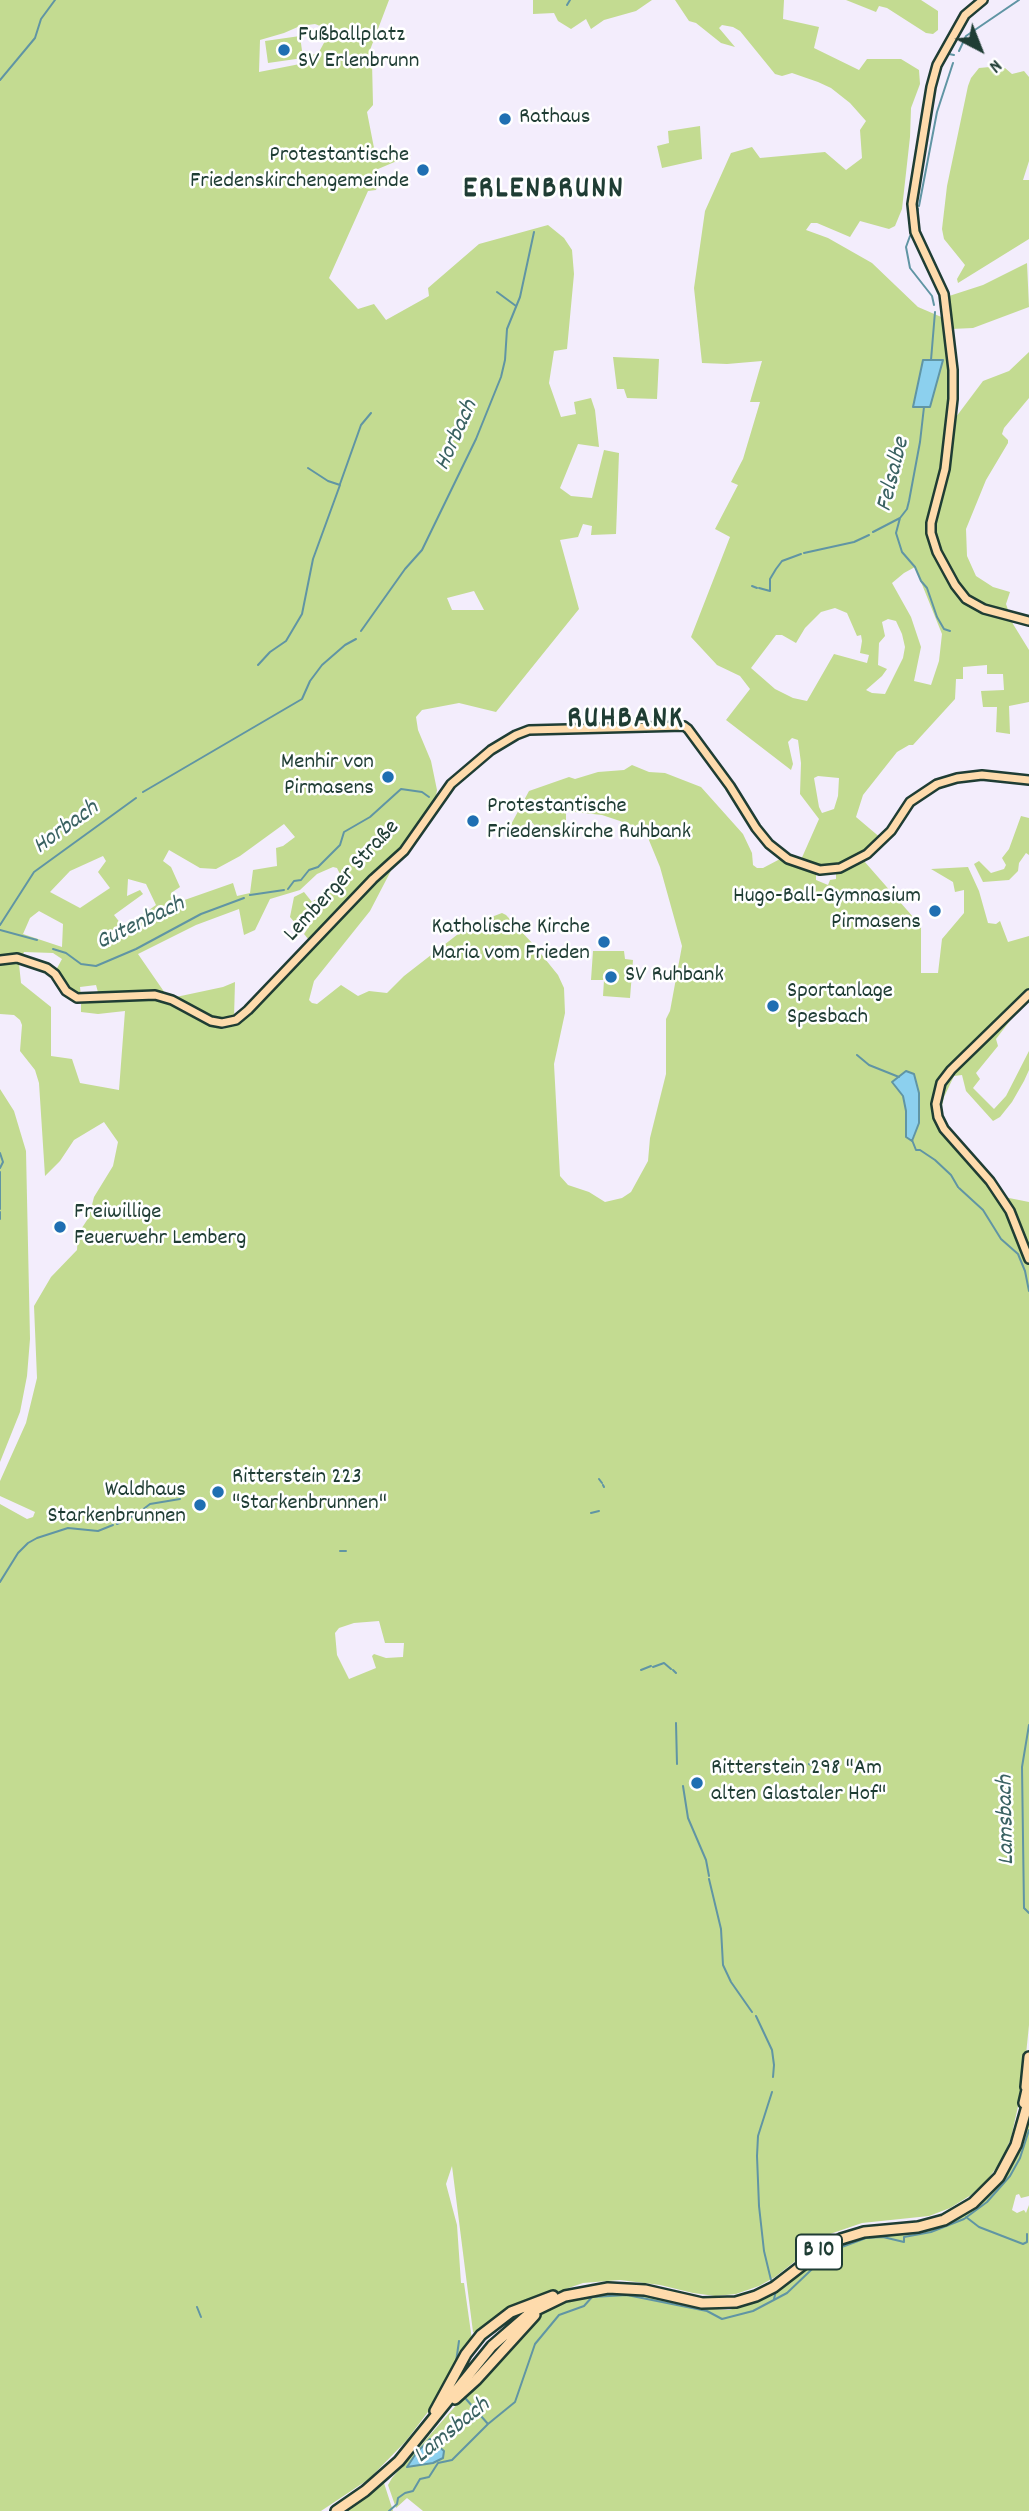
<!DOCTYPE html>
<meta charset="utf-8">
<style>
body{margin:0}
#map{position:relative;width:1029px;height:2511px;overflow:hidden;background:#f3edfc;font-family:Dekko,sans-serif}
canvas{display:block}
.north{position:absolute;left:945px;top:14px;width:70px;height:70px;-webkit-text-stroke:5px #fff;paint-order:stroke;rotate:138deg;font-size:19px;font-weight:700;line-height:28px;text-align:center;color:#1f3d34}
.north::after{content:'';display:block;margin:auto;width:24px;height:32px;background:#1f3d34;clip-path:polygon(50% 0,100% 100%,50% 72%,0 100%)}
</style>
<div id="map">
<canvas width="1029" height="2511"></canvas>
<div class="north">N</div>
</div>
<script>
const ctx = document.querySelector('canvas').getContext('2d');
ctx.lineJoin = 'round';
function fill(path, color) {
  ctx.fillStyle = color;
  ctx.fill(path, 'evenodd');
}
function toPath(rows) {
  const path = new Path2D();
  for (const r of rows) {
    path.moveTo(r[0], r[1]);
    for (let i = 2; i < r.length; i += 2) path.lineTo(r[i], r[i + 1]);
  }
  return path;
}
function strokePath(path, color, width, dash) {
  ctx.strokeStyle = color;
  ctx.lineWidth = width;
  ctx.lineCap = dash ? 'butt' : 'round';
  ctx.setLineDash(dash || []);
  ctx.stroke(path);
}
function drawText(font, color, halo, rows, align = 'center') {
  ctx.font = font + ' Dekko,sans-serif';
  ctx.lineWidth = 5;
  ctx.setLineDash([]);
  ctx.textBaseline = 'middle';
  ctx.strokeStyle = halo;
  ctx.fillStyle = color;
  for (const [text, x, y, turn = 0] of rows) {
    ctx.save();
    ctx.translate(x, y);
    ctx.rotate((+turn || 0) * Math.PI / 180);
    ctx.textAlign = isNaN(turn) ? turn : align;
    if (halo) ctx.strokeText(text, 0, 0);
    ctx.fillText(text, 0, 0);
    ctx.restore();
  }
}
fill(toPath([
 [0,0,389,0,370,50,372,62,373,105,367,112,375,153,411,155,378,169,372,182,377,187,376,190,368,191,329,278,358,309,374,304,386,320,429,296,428,288,479,244,548,225,564,238,572,250,574,274,567,349,554,351,549,383,561,417,576,414,574,402,591,398,595,410,599,447,578,444,560,488,571,496,592,498,604,450,619,453,616,534,591,535,592,526,583,524,578,537,560,540,579,609,496,712,459,703,422,710,416,717,418,730,431,761,437,790,436,796,409,836,370,911,314,981,309,1000,312,1003,317,1004,341,985,358,996,369,991,387,993,404,976,462,931,473,924,502,913,506,915,533,944,558,975,564,988,565,1013,554,1064,560,1176,568,1185,589,1192,605,1202,622,1198,631,1192,648,1161,650,1138,666,1074,666,1019,670,1011,682,946,660,867,646,833,632,825,602,815,566,811,566,825,543,835,530,820,516,835,508,830,529,791,569,777,575,779,598,772,624,770,632,765,649,772,665,773,701,787,743,834,752,853,753,865,757,868,763,868,780,859,816,873,816,880,828,885,830,880,836,879,836,873,864,861,921,926,921,973,938,973,942,939,964,913,964,890,955,892,953,882,931,869,968,867,979,891,988,923,996,924,1000,921,1008,942,1029,936,1029,996,996,1039,998,1046,976,1073,980,1079,973,1088,994,1109,1006,1096,1029,1051,1029,1070,1024,1081,1012,1102,1000,1117,993,1121,966,1091,962,1075,954,1076,944,1097,940,1115,944,1132,1004,1197,1029,1202,1029,2025,1023,2084,1011,2138,1002,2160,988,2179,971,2195,950,2208,929,2216,862,2223,830,2234,775,2277,759,2286,736,2294,715,2296,693,2293,660,2285,620,2280,583,2283,514,2307,492,2320,477,2335,473,2332,452,2166,446,2184,457,2225,461,2283,464,2283,472,2340,440,2396,406,2441,369,2479,321,2511,0,2511,0,1504,27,1519,33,1517,35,1512,0,1496,0,1481,26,1423,37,1378,34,1306,51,1277,77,1250,78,1234,89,1217,94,1197,113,1166,118,1142,104,1122,74,1140,60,1161,45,1176,39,1083,35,1070,20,1051,22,1025,20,1020,14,1015,0,1014],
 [315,24,323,27,325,41,319,52,306,58,305,63,259,72,260,40,284,33,300,26],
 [474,591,484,610,452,610,447,598],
 [284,824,295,837,283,846,276,848,277,866,253,870,250,893,237,896,233,883,176,903,171,893,180,887,171,867,163,861,169,850,200,868,216,869,240,856],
 [103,856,106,861,98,872,110,888,80,908,50,892,70,871],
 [333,867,337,868,342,878,312,902,304,892,294,897,290,917,296,924,308,912,314,919,304,934,313,945,242,1021,223,1029,213,1026,169,1001,148,996,87,1000,81,1004,81,1012,98,1014,125,1011,119,1090,80,1083,72,1059,51,1056,51,1007,21,983,19,964,24,952,53,953,62,959,55,972,74,996,81,997,80,987,96,985,99,996,150,992,167,996,138,954,196,925,239,909,244,935,255,930,270,899,300,890,317,874],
 [128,879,146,884,156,905,124,928,114,915,143,894,140,890,127,896],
 [39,911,63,924,62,947,23,934,30,918],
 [892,1082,918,1085,919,1123,913,1140,906,1137,905,1102,900,1090],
 [379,1621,385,1643,404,1643,403,1657,386,1658,374,1654,372,1656,376,1668,349,1679,337,1655,335,1633,339,1628,354,1623],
 [533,0,652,0,636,11,604,20,591,29,586,19,571,29,558,21,554,13,533,14],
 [675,0,784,0,783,19,819,27,814,48,859,70,867,59,901,59,919,70,920,84,911,108,910,137,902,209,895,226,889,229,860,221,850,237,817,223,811,223,806,230,828,238,872,263,918,307,946,319,951,357,950,415,956,417,983,381,1009,371,1029,352,1029,398,1004,428,1002,434,1008,440,1008,443,986,480,966,529,967,556,976,576,993,587,1010,592,1006,604,1013,624,1029,650,1029,702,1009,706,1010,734,996,732,997,707,983,707,981,691,1004,690,1003,674,987,674,987,665,963,667,963,679,956,679,955,699,913,745,909,745,897,752,863,795,856,817,882,839,849,863,826,868,800,862,819,819,800,794,801,763,798,740,792,738,788,742,793,764,791,770,726,720,750,689,740,676,717,665,691,637,730,537,715,529,738,485,731,482,743,459,760,402,750,402,762,361,727,364,702,363,694,288,705,211,731,153,752,147,760,158,825,152,846,170,862,158,860,130,866,121,850,103,831,88,818,82,792,73,782,76,775,74,740,31,733,27,722,25,719,28,735,47,721,43,696,23,689,21],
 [915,567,942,634,939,661,931,685,914,681,921,647,911,617,892,583,904,573],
 [835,608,847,613,857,636,861,635,862,641,860,653,869,655,867,663,834,654,807,701,793,698,775,689,751,668,776,635,782,635,796,643,805,628,821,612],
 [888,619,896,621,902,634,905,647,903,658,885,694,872,693,866,690,882,676,887,669,878,665,879,643,885,636,882,622],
 [818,776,839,778,838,796,834,809,822,813,819,807,814,778],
 [846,0,921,0,938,11,938,30,933,34,926,33,887,8,879,6,876,12],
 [300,36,303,58,268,63,265,41],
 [990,67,1005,68,1012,74,1024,71,1029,77,1029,161,1023,180,1029,180,1029,239,958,283,957,279,965,265,944,239,942,229,947,186,968,86,971,78,979,68],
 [700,126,702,159,662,168,657,146,669,143,668,131],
 [1027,263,1029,307,973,328,951,329,946,297,983,285],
 [613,357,659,359,657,399,627,398,624,389,617,389],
 [1021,816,1029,818,1029,855,1026,853,1019,863,1018,871,1009,880,983,882,974,864,979,861,991,873,1004,869,1006,865,1002,858,1009,849],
 [593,951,624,951,625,959,633,960,630,998,603,996,604,980,591,980],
 [235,982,234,1018,214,1020,174,1000,176,997,223,987],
 [0,1089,14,1111,26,1151,30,1339,27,1376,20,1412,0,1462],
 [1029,2116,1029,2196,1021,2198,1019,2194,1016,2195,1012,2210,1017,2213,1024,2210,1026,2213,1029,2205,1029,2511,423,2511,407,2498,396,2508,388,2485,392,2478,459,2402,481,2383,500,2363,501,2356,548,2308,587,2296,622,2292,713,2309,729,2310,754,2303,780,2291,814,2261,842,2243,875,2235,920,2231,961,2216,983,2200,1006,2174,1021,2146],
 [471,2388,449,2409,419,2446,384,2483,393,2511,345,2511,369,2496,368,2494,418,2446,449,2407]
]), '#c3db91');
const water = toPath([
 [923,360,943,360,930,407,913,407,923,360],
 [906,1071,914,1074,919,1093,919,1123,912,1141,906,1137,906,1111,903,1096,892,1082,906,1071],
 [430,2439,444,2451,443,2458,433,2463,407,2467,417,2452,430,2439]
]);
fill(water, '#8cd0ee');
strokePath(water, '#6095a4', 2);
strokePath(toPath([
 [567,5,570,0],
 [948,51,949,54,954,55],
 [959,51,966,36,1019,0],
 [0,80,35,38,41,19,55,0],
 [919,206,937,112,953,63],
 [916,219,918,209],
 [910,236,906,247,910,268,932,296,934,305],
 [497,292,516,306],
 [931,360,935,312],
 [924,407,920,442,909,501,907,509,900,518,896,533,902,552,915,567,921,581,927,588,937,617,944,629,950,631],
 [340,484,361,425,371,413],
 [873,532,900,518],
 [804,553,854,542,869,535],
 [752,586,757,588],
 [759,588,770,591,770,579,776,569,782,561,801,554],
 [361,631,405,569,422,550,476,439,501,377,505,360,507,329,520,297,534,232],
 [258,665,270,652,286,641,302,614,313,559,340,485,328,481,308,468],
 [143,792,302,699,310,681,322,665,345,645,356,639],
 [288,889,294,881,301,880,309,870,318,867,340,845,344,832,370,817,401,789,422,792,429,797],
 [250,895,284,890],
 [0,925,34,872,136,798],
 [0,930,37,940],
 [53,949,66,953,81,964,96,966,136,949,201,914,244,898],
 [857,1055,869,1065,899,1077],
 [912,1140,916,1150,920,1150,935,1160,951,1175,958,1187],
 [0,1153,3,1162,0,1168],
 [0,1172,0,1209],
 [959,1188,983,1210,1001,1239,1018,1254,1025,1271,1029,1291],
 [0,1212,0,1219],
 [599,1479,602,1483],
 [603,1485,604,1487],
 [214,1496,217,1492],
 [591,1513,599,1511],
 [117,1524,137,1514,150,1504,180,1499],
 [340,1551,346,1551],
 [0,1582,18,1553,28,1543,37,1538,68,1528,98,1531,113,1525],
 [653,1667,664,1663,671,1669],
 [641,1670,651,1666],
 [673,1670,676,1673],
 [676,1723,677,1764],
 [1029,1725,1022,1767,1024,1908,1029,1913],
 [809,1764,811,1765],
 [812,1765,812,1764],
 [683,1786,688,1818,706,1860,709,1876],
 [709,1879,721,1929,723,1965,731,1982,752,2012],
 [756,2016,772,2050,774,2065,773,2077],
 [966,2217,979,2227,1023,2244,1027,2242,1027,2234],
 [771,2280,764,2251,759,2206,757,2156,758,2136,772,2092],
 [774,2299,776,2291],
 [197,2307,201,2317],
 [456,2362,459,2341],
 [466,2399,488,2424],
 [389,2511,397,2504,398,2498,405,2493,413,2491,420,2479,429,2477,438,2463,452,2460,488,2424,515,2402,535,2344,559,2315,584,2306,592,2297,627,2295,707,2311,722,2319,753,2311,787,2293,831,2251,866,2238,883,2237,904,2242,904,2237,931,2232,964,2219,987,2202,1010,2176,1020,2158,1029,2130]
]), '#6095a4', 2);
const major = toPath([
 [983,0,965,15,937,65,931,87,912,204,915,232,944,294,953,370,953,399,945,469,931,523,931,533,937,552,955,585,966,599,984,609,1029,621],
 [0,960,17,958,47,968,55,974,66,991,77,998,155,995,172,1000,211,1021,222,1023,236,1020,248,1010,373,879,404,851,451,784,491,750,516,735,529,730,684,726,688,729,730,786,756,828,769,844,788,859,820,870,840,868,867,854,891,831,910,802,937,784,957,778,982,775,1029,780],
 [1029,994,951,1070,941,1083,936,1104,938,1117,944,1129,990,1181,1010,1211,1029,1259]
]);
const highway = toPath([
 [1026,2087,1029,2057],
 [1024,2103,1029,2081],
 [455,2399,476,2380,535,2315],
 [435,2411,466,2354,481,2335,511,2312,553,2296],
 [336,2511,365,2491,399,2461,492,2346,530,2313,565,2296,608,2288,645,2290,702,2303,736,2302,756,2296,774,2287,822,2250,841,2239,864,2232,918,2227,944,2220,973,2203,999,2177,1016,2145,1029,2099]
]);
strokePath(major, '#1f3d34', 12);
strokePath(highway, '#1f3d34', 14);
strokePath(major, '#fedbac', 7);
strokePath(highway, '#fedbac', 9);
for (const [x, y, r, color] of [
 [284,50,7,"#1f6fb2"],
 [505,119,7,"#1f6fb2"],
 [423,170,7,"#1f6fb2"],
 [388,777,7,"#1f6fb2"],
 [473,821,7,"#1f6fb2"],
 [935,911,7,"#1f6fb2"],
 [604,942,7,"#1f6fb2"],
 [611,977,7,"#1f6fb2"],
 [773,1006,7,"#1f6fb2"],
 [60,1227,7,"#1f6fb2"],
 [218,1492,7,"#1f6fb2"],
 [200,1505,7,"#1f6fb2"],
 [697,1783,7,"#1f6fb2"]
]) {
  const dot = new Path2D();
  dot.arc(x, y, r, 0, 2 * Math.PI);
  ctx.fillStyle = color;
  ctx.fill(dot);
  strokePath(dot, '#fff', 2.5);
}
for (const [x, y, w] of [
 [819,2252,46]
]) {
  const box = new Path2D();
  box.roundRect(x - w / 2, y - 17.5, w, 35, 5);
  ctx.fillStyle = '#fff';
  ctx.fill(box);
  strokePath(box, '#1f3d34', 2);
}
drawText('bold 21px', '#1f3d34', null, [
 ["B 10",819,2252]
]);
drawText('23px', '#1f3d34', '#fff', [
 ["Fußballplatz",298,37],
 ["SV Erlenbrunn",298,63],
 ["Rathaus",519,119],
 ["Protestantische",409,157,"right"],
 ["Friedenskirchengemeinde",409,183,"right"],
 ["Menhir von",374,764,"right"],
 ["Pirmasens",374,790,"right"],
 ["Protestantische",487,808],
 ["Friedenskirche Ruhbank",487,834],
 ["Hugo-Ball-Gymnasium",921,898,"right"],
 ["Pirmasens",921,924,"right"],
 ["Katholische Kirche",590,929,"right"],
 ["Maria vom Frieden",590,955,"right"],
 ["SV Ruhbank",625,977],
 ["Sportanlage",787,993],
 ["Spesbach",787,1019],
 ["Freiwillige",74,1214],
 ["Feuerwehr Lemberg",74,1240],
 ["Ritterstein 223",232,1479],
 ["\"Starkenbrunnen\"",232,1505],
 ["Waldhaus",186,1492,"right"],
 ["Starkenbrunnen",186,1518,"right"],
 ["Ritterstein 298 \"Am",711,1770],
 ["alten Glastaler Hof\"",711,1796]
], 'left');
drawText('23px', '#1f3d34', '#fff', [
 ["Lemberger Straße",343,882,-47]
]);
drawText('italic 24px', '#3a6262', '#fff', [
 ["Horbach",458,436,-66],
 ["Felsalbe",895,475,-76],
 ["Horbach",67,829,-36],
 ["Gutenbach",141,925,-26],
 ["Lamsbach",1008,1820,-91],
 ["Lamsbach",453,2432,-39]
]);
ctx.letterSpacing = '2px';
drawText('bold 30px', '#1f3d34', '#fff', [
 ["ERLENBRUNN",544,192],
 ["RUHBANK",626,722]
]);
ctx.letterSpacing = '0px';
</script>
